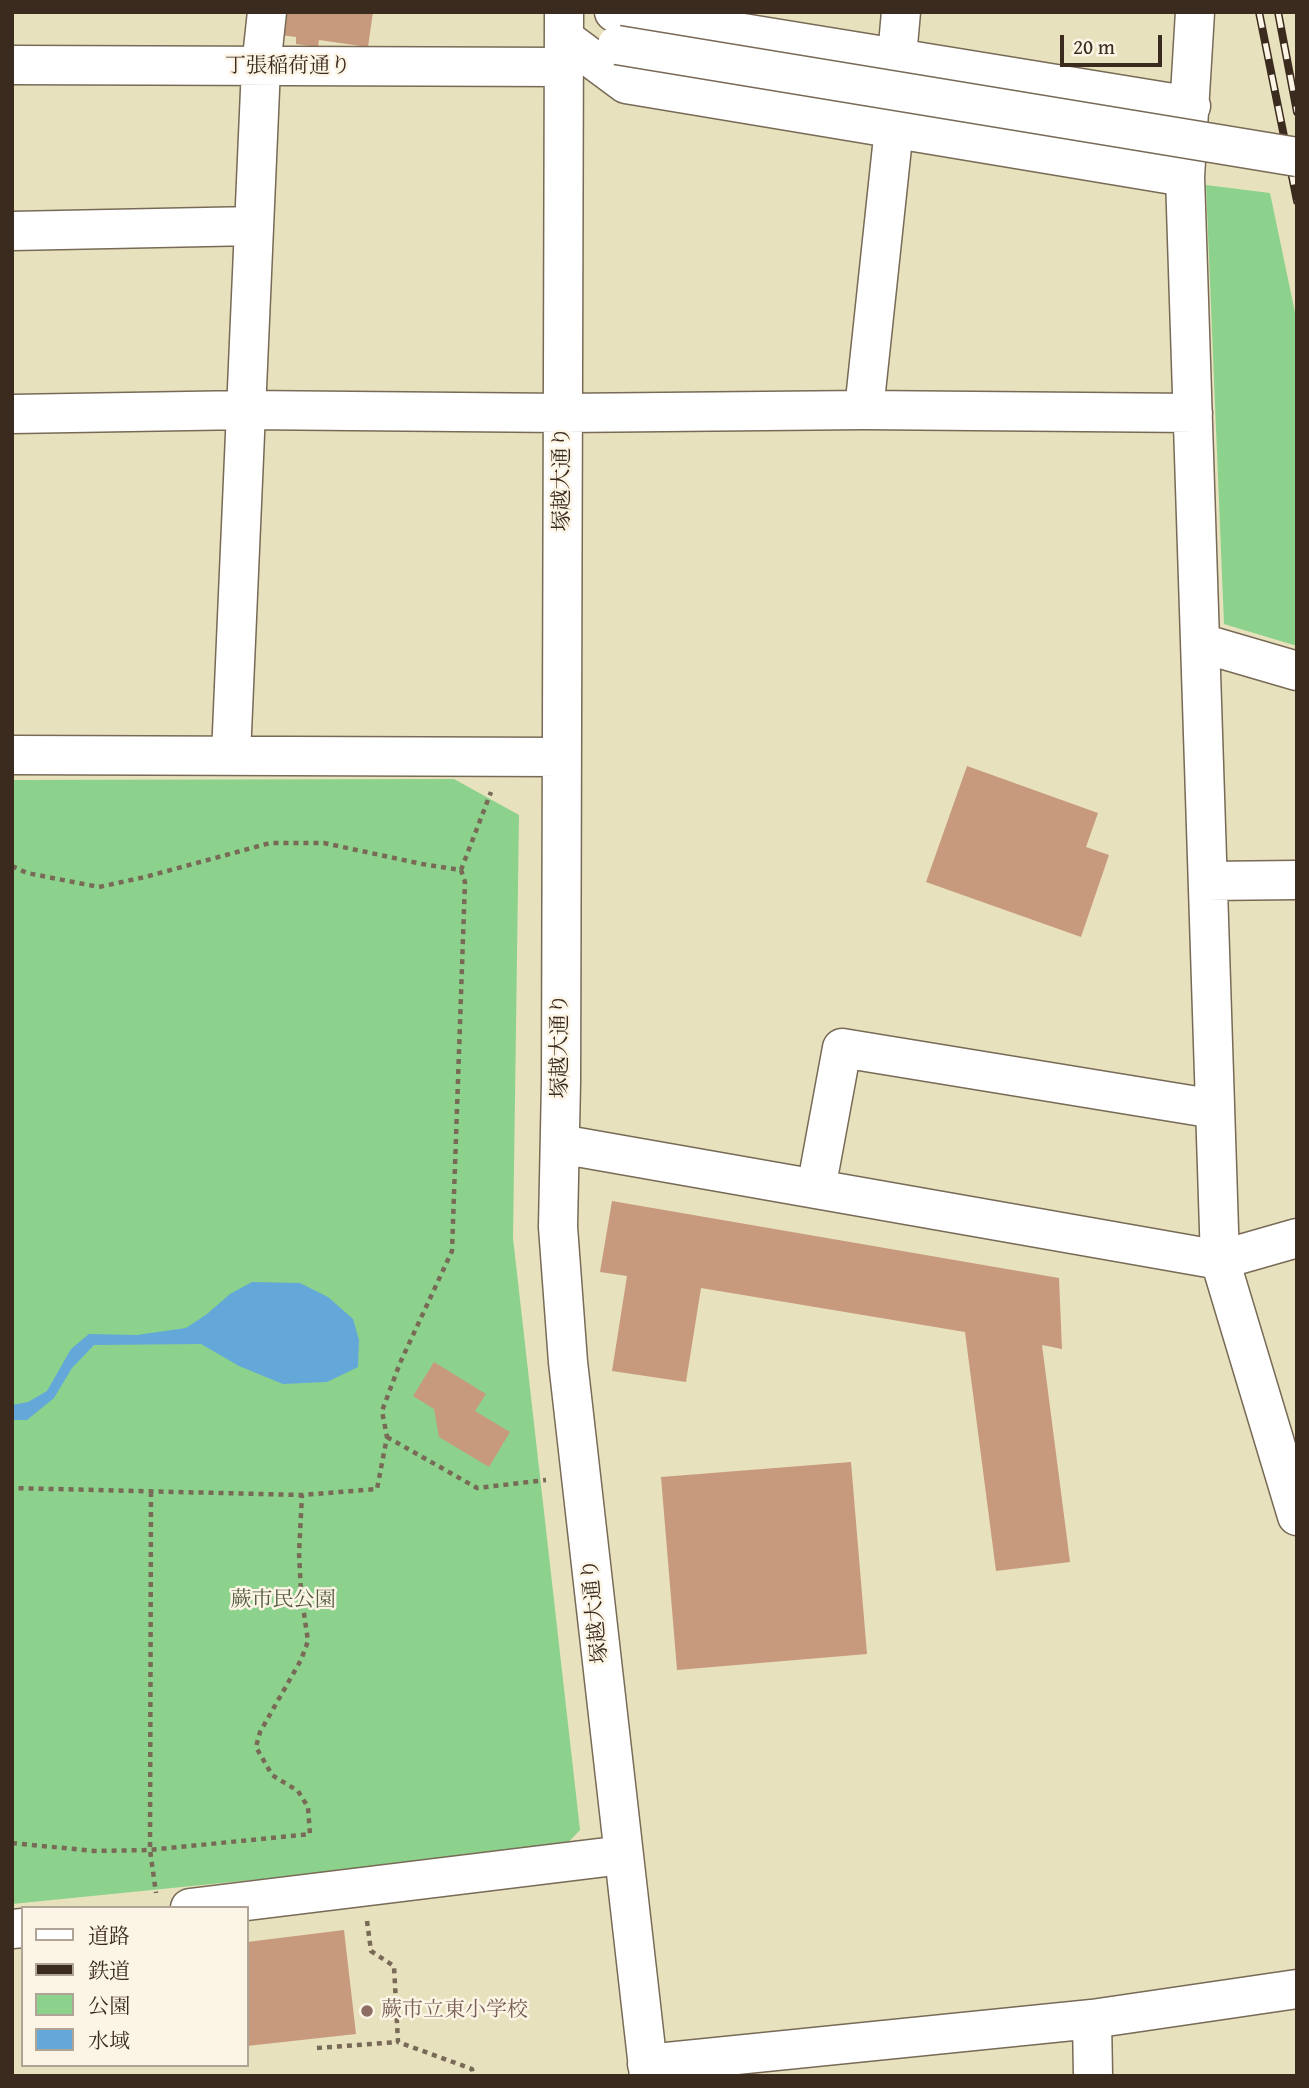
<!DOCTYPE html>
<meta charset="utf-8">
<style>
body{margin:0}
#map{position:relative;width:1309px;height:2088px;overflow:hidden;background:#e8e1bd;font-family:"Gentium Book Plus","Noto Serif JP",serif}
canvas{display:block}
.frame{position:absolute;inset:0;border:14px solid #3b2a1e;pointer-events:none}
.legend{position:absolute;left:21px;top:1906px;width:228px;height:161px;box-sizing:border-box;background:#fcf5e5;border:2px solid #afa495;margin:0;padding:9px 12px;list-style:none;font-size:21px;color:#3b2a1e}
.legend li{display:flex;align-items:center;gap:14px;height:35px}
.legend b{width:35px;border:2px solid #afa495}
.scale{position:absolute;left:1060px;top:35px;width:102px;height:32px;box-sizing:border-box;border:4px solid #3b2a1e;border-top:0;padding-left:9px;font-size:21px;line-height:24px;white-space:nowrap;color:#3b2a1e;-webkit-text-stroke:5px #fcf5e5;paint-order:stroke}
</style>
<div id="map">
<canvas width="1309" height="2088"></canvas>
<div class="frame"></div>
<ul class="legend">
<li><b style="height:9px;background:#fff"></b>道路</li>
<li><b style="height:9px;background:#3b2a1e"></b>鉄道</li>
<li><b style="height:19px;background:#8cd28c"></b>公園</li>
<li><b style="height:19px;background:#64a7d9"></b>水域</li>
</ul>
<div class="scale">20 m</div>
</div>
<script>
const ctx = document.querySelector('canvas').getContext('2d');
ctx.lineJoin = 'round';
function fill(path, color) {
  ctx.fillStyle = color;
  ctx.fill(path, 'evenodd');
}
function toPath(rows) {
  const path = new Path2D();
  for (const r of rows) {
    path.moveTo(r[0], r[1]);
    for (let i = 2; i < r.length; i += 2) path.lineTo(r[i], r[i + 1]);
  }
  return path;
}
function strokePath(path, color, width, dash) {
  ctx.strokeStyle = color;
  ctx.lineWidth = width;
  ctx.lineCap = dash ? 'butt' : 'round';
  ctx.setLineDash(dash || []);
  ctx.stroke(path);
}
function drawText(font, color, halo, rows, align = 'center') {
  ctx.font = font + ' "Gentium Book Plus","Noto Serif JP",serif';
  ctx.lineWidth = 5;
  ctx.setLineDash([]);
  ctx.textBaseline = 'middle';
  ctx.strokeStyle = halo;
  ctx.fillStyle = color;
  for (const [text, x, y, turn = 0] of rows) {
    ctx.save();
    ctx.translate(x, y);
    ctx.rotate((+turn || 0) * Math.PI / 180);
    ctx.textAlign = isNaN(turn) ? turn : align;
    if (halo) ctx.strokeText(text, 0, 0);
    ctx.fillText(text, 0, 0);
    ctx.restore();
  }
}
fill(toPath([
 [1206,185,1270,193,1297,322,1297,646,1224,624],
 [454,779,519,815,513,1238,580,1830,562,1849,12,1904,12,780]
]), '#8cd28c');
fill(toPath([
 [252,1282,300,1283,328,1297,353,1319,359,1340,358,1367,327,1382,283,1384,239,1366,201,1344,94,1345,72,1368,54,1398,27,1420,12,1420,12,1405,28,1402,47,1391,71,1349,89,1334,137,1335,186,1328,207,1314,230,1294]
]), '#64a7d9');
fill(toPath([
 [283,12,373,12,368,47,319,40,318,47,296,44,296,37,280,35],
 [967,766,1098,813,1086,847,1109,855,1081,937,926,882],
 [612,1201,1059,1278,1062,1349,1042,1345,1070,1562,996,1571,965,1332,701,1288,686,1382,612,1371,627,1276,600,1272],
 [434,1362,486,1394,475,1411,510,1432,489,1467,439,1437,434,1409,413,1396],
 [851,1462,867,1654,677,1670,661,1477],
 [344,1930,356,2034,247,2046,247,1942]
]), '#c89a7d');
const minor = toPath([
 [564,12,561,1082,558,1227,568,1362,649,2076],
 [614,12,1191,106],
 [1195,12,1185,177,1220,1260,1297,1516],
 [564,38,626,84,1185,177],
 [897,56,901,12],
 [12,65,565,67],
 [12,231,254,226],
 [864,410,894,128],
 [12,414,246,410,564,413,864,410,1193,413],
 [1201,643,1297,671],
 [12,755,561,757],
 [231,755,261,67,267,12],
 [1208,881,1297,880],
 [560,1144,1220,1260,1297,1238],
 [816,1189,842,1048,1215,1109],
 [190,1908,623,1855],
 [12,1929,23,1928],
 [1092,2019,1093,2076],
 [647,2064,1092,2019,1297,1989]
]);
strokePath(minor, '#786a56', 41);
strokePath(toPath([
 [12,866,27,873,99,887,145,877,270,843,324,843,422,864,461,870,465,882,452,1251,400,1363,382,1411,387,1437,377,1489,302,1495,12,1488],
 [461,870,491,792],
 [387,1437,477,1488,546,1480],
 [151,1492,150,1850,156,1893],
 [12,1843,94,1851,150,1850,310,1834,308,1807,298,1791,272,1775,256,1747,260,1732,301,1660,308,1641,301,1593,299,1553,302,1495],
 [367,1921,371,1951,394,1966,398,2042,472,2069,473,2076],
 [317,2048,398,2042]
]), '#786a56', 4.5, [5, 5]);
strokePath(minor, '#fff', 38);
const rail = toPath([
 [1259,12,1297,201],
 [1278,12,1297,112]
]);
strokePath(rail, '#3b2a1e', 8);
strokePath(rail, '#fcf5e5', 5, [16]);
const minorBridge = toPath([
 [617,45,1297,157]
]);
strokePath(minorBridge, '#786a56', 41, []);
strokePath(minorBridge, '#fff', 38);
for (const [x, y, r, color] of [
 [367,2011,7,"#8d6e63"]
]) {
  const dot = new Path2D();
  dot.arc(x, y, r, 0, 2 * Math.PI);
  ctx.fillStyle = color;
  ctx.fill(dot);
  strokePath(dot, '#fcf5e5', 2.5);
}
drawText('21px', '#3b2a1e', '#fcf5e5', [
 ["丁張稲荷通り",288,67],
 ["塚越大通り",563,479,-90],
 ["塚越大通り",561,1046,-90],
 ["塚越大通り",596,1611,-96]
]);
drawText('21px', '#535c3f', '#fcf5e5', [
 ["蕨市民公園",283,1601]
]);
drawText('21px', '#785e54', '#fcf5e5', [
 ["蕨市立東小学校",381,2011]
], 'left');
</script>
